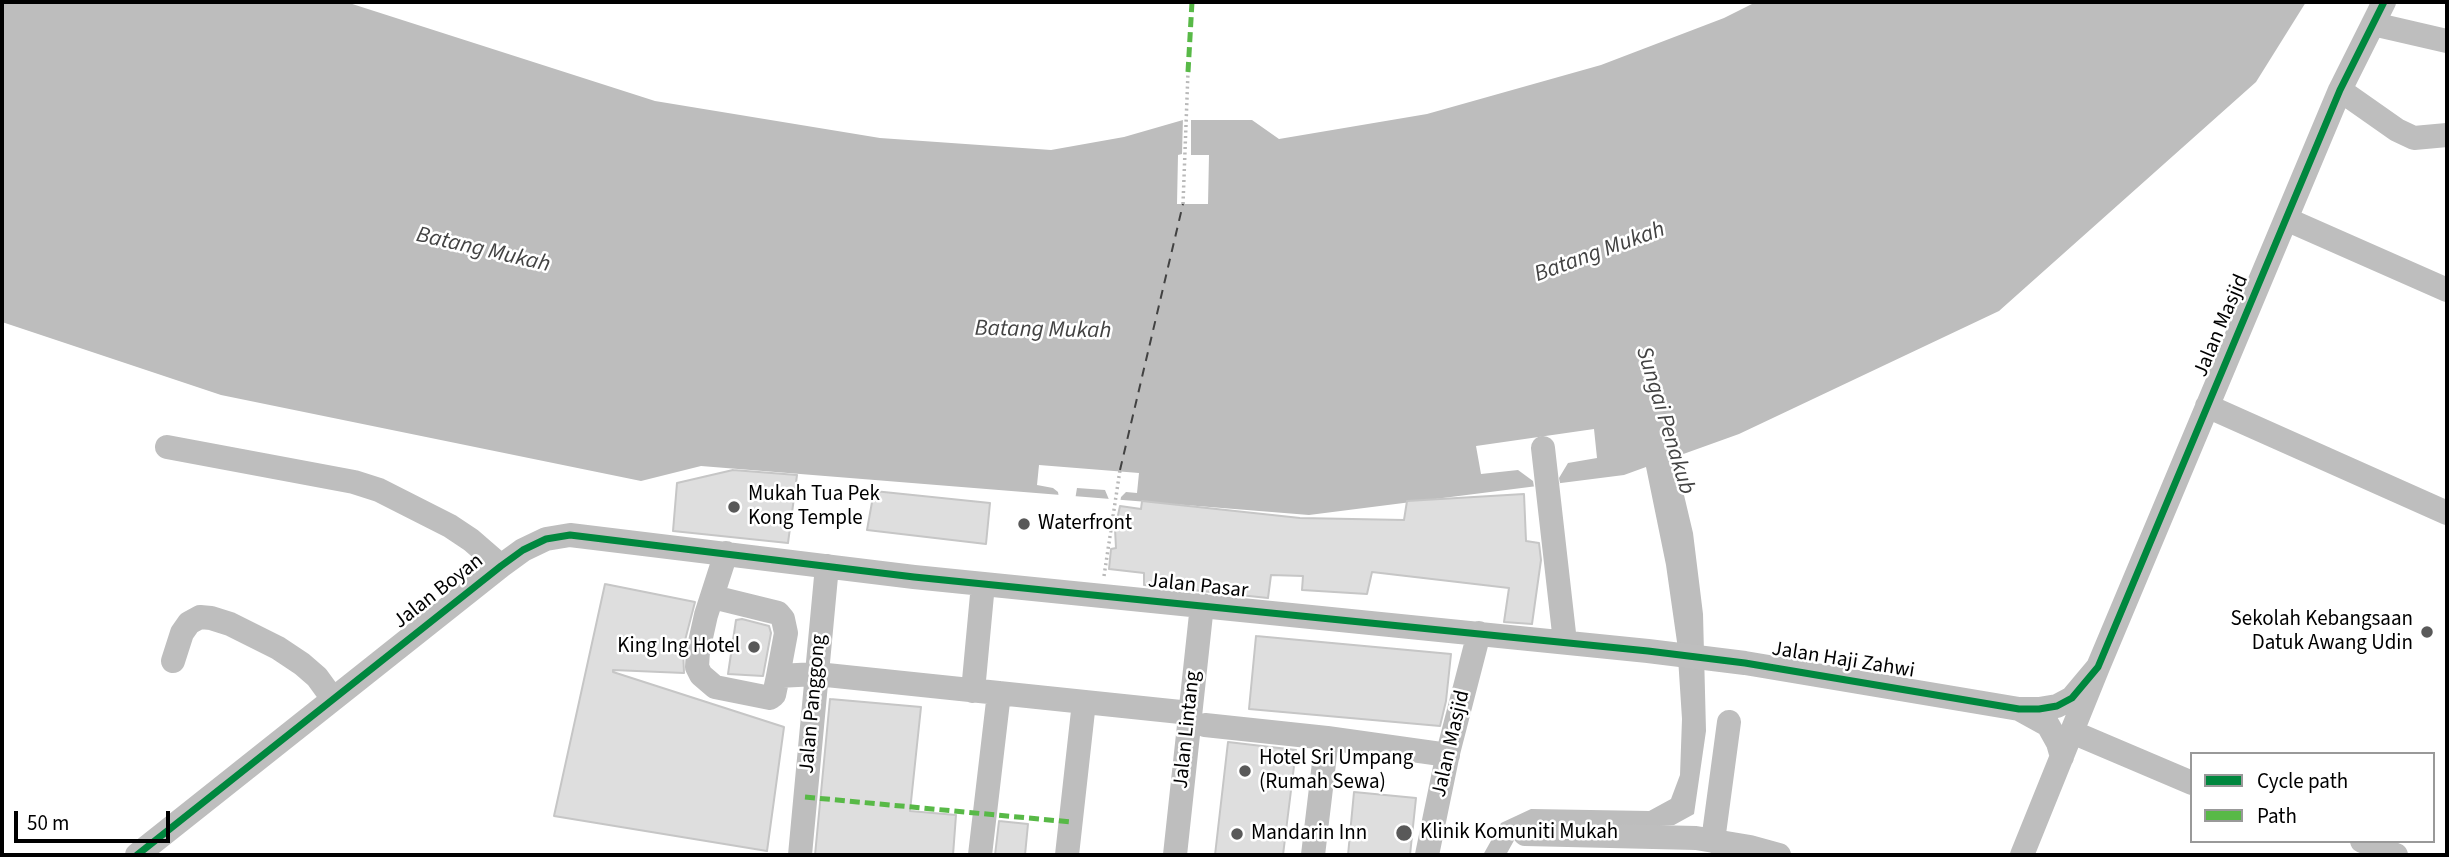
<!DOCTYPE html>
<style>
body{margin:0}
#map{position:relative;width:2449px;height:857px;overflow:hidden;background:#fff;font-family:"Source Sans 3",sans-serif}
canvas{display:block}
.frame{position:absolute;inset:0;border:4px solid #000;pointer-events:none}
.legend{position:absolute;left:2190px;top:752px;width:245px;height:91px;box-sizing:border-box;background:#fff;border:2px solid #999;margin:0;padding:9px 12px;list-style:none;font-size:21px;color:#000}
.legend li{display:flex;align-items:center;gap:14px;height:35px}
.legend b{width:35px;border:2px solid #999}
.scale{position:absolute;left:14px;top:811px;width:156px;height:32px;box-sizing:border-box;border:4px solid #000;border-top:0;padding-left:9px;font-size:21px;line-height:24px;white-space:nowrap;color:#000;-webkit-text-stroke:5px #fff;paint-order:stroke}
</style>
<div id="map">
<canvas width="2449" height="857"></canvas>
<div class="frame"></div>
<ul class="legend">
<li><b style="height:9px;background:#00873e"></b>Cycle path</li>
<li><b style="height:9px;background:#58b947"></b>Path</li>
</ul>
<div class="scale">50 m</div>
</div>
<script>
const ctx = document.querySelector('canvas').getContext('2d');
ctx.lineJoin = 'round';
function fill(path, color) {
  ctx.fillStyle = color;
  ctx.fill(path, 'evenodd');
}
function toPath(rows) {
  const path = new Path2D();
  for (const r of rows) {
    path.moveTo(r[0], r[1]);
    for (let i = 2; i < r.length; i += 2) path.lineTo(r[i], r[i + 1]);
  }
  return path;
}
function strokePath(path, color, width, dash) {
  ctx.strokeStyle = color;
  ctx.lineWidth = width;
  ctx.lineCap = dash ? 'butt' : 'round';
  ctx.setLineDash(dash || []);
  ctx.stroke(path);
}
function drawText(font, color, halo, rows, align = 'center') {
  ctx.font = font + ' "Source Sans 3",sans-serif';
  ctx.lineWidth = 5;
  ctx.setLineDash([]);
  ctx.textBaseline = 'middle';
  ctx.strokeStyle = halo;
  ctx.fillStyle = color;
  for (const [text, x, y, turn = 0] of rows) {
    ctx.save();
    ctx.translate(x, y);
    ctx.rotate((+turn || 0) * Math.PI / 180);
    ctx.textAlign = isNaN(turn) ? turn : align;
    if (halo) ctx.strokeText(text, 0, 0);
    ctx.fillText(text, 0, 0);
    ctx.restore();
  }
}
fill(toPath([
 [2,2,346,2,655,101,880,138,1051,150,1124,137,1183,120,1252,120,1279,139,1427,114,1601,65,1724,18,1756,2,2306,2,2256,82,1999,311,1739,434,1675,457,1693,533,1703,614,1706,731,1694,814,1674,825,1517,835,1506,855,1483,855,1501,823,1531,809,1649,811,1671,799,1680,775,1682,719,1677,642,1666,565,1646,467,1624,475,1309,515,701,466,641,481,221,395,2,322]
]), '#bdbdbd');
fill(toPath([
 [1183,117,1191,117,1191,155,1209,155,1208,204,1177,204,1178,155,1182,154],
 [1594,429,1597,458,1568,463,1559,478,1560,483,1534,487,1533,481,1518,470,1481,474,1476,446],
 [1039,465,1139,473,1137,493,1126,492,1121,497,1120,503,1110,502,1105,490,1077,488,1075,500,1059,498,1058,492,1053,488,1037,485]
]), '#fff');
strokePath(toPath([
 [1120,470,1183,204]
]), '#424242', 2, [9, 7]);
const building = toPath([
 [733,470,797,475,788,543,673,531,677,483,733,470],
 [874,491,990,503,986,544,867,530,874,491],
 [1524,494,1526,541,1539,543,1541,560,1532,624,1504,622,1509,588,1372,572,1367,594,1302,590,1303,576,1271,575,1268,598,1144,585,1144,573,1109,569,1111,549,1116,548,1115,529,1120,506,1141,509,1142,501,1300,518,1404,520,1407,501,1524,494],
 [605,584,695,602,683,648,684,673,613,670,613,672,784,727,767,851,554,816,605,584],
 [742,619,769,626,771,633,763,676,728,674,736,620,742,619],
 [1256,636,1451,654,1446,701,1440,726,1249,709,1256,636],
 [830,699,921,707,910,811,956,815,953,855,815,855,830,699],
 [1228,742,1296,750,1283,855,1215,855,1228,742],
 [1354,792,1416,798,1410,855,1348,855,1354,792],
 [999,821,1028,824,1025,855,995,855,999,821]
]);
fill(building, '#dedede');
strokePath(building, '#c6c6c6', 2);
strokePath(toPath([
 [1183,204,1188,72],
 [1104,576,1120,470]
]), '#b9b9b9', 3.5, [2, 3.5]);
strokePath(toPath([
 [2373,24,2447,41],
 [2340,90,2397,130,2414,138,2447,135],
 [2286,219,2447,290],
 [2207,406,2447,513],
 [167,447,354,482,379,490,450,526,471,540,501,566],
 [1543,448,1565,642],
 [726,553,706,615,698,651,697,667,701,675,715,687,770,698,774,695,778,676,817,674,1190,713],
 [713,597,778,613,783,619,786,633,778,676],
 [173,661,182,633,189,623,200,617,211,618,230,624,278,648,302,664,317,677,333,699],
 [973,691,983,584],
 [2019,709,2048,725,2058,743,2062,757],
 [1205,725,1327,738,1313,855],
 [2072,732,2192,783],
 [1327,738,1448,755],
 [1525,834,1696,838,1750,847,1779,855],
 [1713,841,1729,722],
 [2362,841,2396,855],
 [137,855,501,566,523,550,546,539,570,535,914,577,1648,651,1745,663,2019,709,2039,709,2057,706,2072,698,2098,667],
 [800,855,827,566],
 [980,855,999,693],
 [1067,855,1084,702],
 [1175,855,1202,605],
 [1427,855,1448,753,1479,633],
 [2022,855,2098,667,2340,90,2384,2]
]), '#bebebe', 24);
strokePath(toPath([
 [1188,72,1192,2],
 [805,797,1071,822]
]), '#58b947', 5, [10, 5]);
strokePath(toPath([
 [137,855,501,566,523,550,546,539,570,535,914,577,1648,651,1745,663,2019,709,2039,709,2057,706,2072,698,2098,667,2340,90,2384,2]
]), '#00873e', 7);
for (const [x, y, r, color] of [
 [734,507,7,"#595959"],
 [1024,524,7,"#595959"],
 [2427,632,7,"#595959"],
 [754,647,7,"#595959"],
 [1245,771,7,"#595959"],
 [1404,833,9,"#595959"],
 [1237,834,7,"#595959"]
]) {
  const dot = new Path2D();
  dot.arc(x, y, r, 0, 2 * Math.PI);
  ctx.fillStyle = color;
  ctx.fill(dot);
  strokePath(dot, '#fff', 2.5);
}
drawText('21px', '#000', '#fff', [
 ["Jalan Masjid",2222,326,-67],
 ["Jalan Pasar",1198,587,6],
 ["Jalan Boyan",439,592,-38],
 ["Jalan Haji Zahwi",1843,661,9],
 ["Jalan Panggong",814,704,-85],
 ["Jalan Lintang",1188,730,-84],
 ["Jalan Masjid",1452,744,-77]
]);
drawText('21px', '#000', '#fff', [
 ["Mukah Tua Pek",748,495],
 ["Kong Temple",748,519],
 ["Waterfront",1038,524],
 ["Sekolah Kebangsaan",2413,620,"right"],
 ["Datuk Awang Udin",2413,644,"right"],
 ["King Ing Hotel",740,647,"right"],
 ["Hotel Sri Umpang",1259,759],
 ["(Rumah Sewa)",1259,783],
 ["Klinik Komuniti Mukah",1420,833],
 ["Mandarin Inn",1251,834]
], 'left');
drawText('italic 23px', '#424242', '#fff', [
 ["Batang Mukah",483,251,13],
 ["Batang Mukah",1600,253,-20],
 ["Batang Mukah",1043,331,1],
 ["Sungai Penakub",1664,421,73]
]);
</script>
